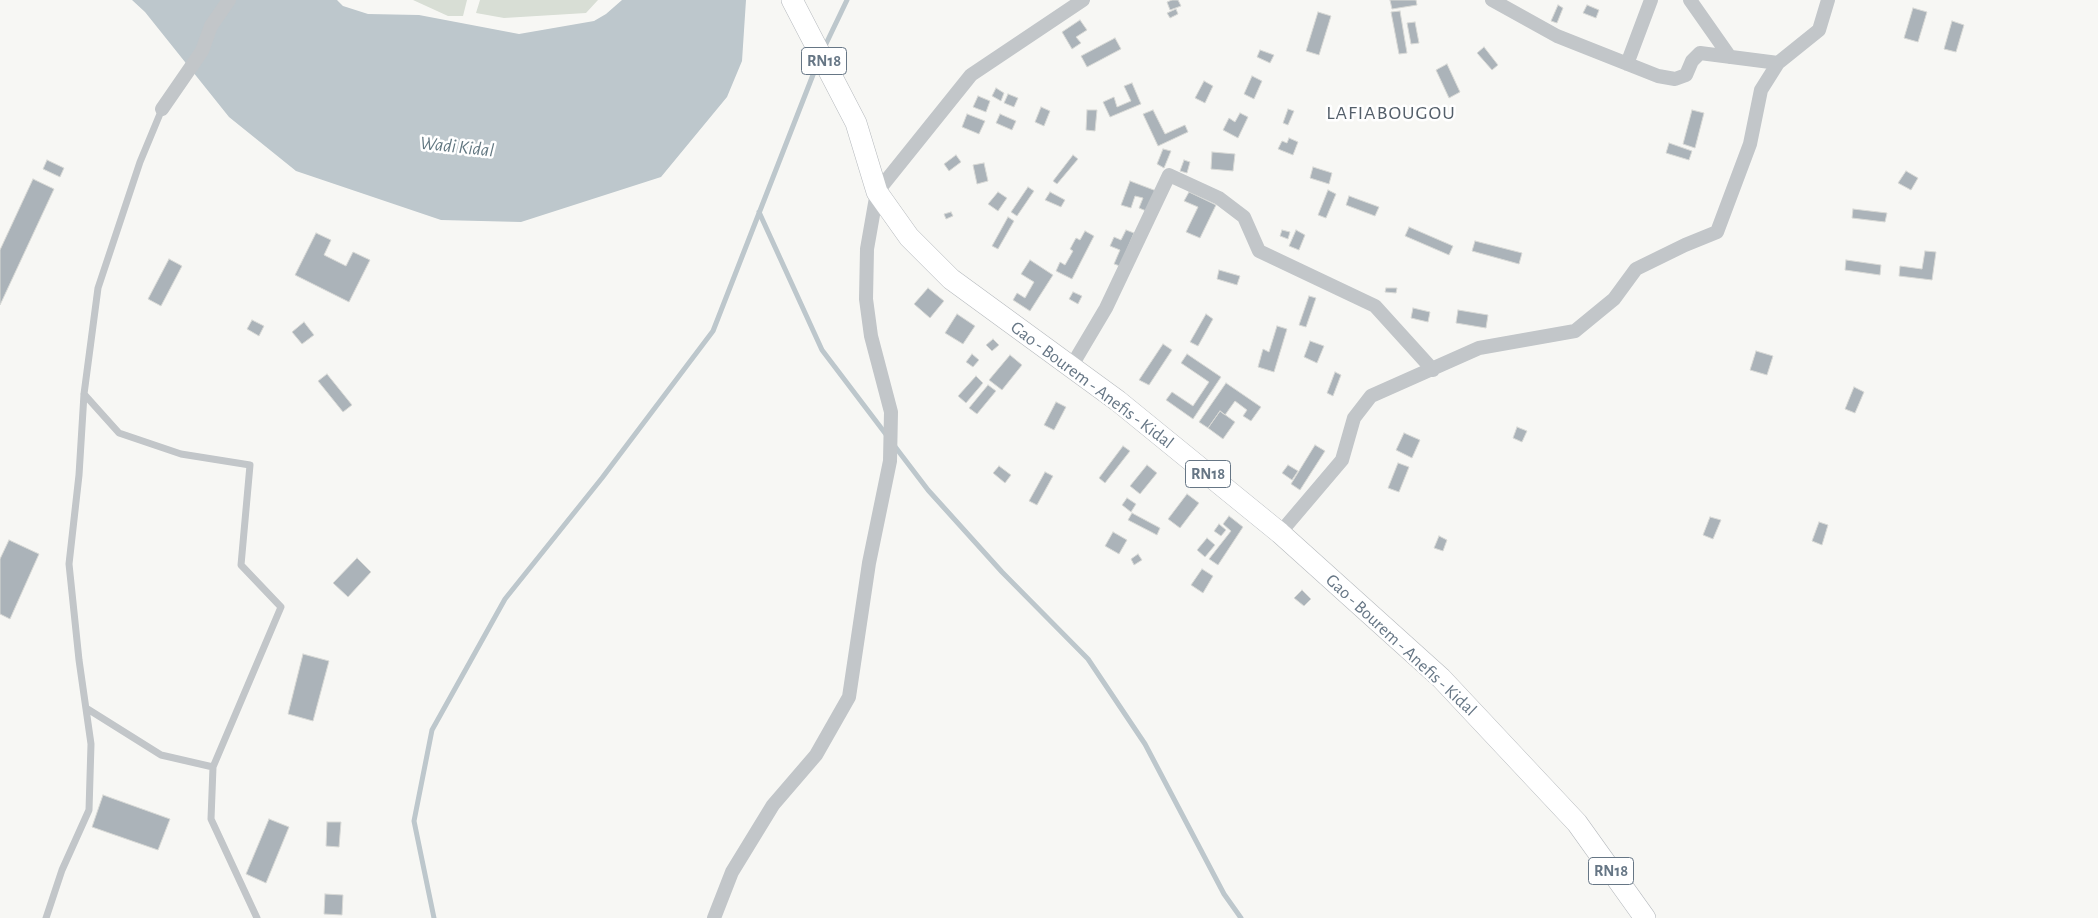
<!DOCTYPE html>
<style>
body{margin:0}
canvas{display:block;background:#f7f7f4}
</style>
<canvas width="2098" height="918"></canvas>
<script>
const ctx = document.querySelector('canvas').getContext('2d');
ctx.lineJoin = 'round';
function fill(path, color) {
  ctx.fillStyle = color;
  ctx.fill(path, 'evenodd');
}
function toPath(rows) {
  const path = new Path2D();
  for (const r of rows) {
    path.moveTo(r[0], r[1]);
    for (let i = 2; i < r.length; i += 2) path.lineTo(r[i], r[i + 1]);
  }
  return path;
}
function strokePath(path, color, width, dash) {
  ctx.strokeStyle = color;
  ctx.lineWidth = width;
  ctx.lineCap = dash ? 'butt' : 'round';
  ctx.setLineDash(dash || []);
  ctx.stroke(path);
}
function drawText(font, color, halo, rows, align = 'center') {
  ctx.font = font + ' "Alegreya Sans",sans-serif';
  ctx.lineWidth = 5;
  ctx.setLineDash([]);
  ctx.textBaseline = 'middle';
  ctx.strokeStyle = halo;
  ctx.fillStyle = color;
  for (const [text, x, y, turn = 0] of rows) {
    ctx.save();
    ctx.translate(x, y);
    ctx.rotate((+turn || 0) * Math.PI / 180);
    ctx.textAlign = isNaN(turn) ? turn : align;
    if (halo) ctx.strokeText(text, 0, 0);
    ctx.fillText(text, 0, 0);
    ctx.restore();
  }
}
fill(toPath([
 [413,0,467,0,463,16,448,16],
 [480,0,598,0,586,13,504,18,476,13]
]), '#d8ded5');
fill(toPath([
 [132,0,337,0,343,6,368,14,419,15,519,34,594,21,606,14,622,0,746,0,742,61,727,97,661,177,521,222,441,220,296,171,229,117,145,12]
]), '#bdc7cc');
strokePath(toPath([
 [824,48,847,0],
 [759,212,822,350,888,437],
 [893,444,928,490,1002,572,1088,659,1145,744,1224,894,1241,918],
 [434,918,414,821,432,730,505,599,602,478,713,331,818,62]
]), '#bdc7cc', 5);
const building = toPath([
 [1172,0,1178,0,1181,6,1170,10,1167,2,1172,0],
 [1390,0,1416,0,1417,5,1392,9,1390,0],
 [1558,5,1563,8,1557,23,1551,21,1558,5],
 [1587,5,1599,10,1596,18,1583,13,1587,5],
 [1913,8,1927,12,1918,42,1904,38,1913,8],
 [1176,9,1178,14,1170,18,1167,13,1176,9],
 [1400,11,1407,53,1399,54,1391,12,1400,11],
 [1318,12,1331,16,1319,55,1306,51,1318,12],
 [1080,20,1087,30,1076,37,1081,43,1072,49,1062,32,1080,20],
 [1952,21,1964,25,1956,52,1944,49,1952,21],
 [1415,22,1419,43,1411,44,1407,23,1415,22],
 [1115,38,1121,49,1087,67,1081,56,1115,38],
 [1484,47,1498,65,1492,70,1477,53,1484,47],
 [1260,50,1274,55,1270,63,1257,57,1260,50],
 [1447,64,1460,92,1449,98,1436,70,1447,64],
 [1252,76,1262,81,1254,99,1244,94,1252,76],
 [1204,81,1213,86,1205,103,1195,98,1204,81],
 [1132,83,1141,104,1110,117,1103,102,1114,97,1117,107,1131,101,1124,86,1132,83],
 [996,88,1004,93,1001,101,992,96,996,88],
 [1008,94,1018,98,1014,107,1004,103,1008,94],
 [978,96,990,101,986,112,973,107,978,96],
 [1041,107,1050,111,1044,126,1035,122,1041,107],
 [1288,109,1294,111,1288,125,1283,123,1288,109],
 [1087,110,1097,110,1095,131,1086,130,1087,110],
 [1153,110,1165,134,1185,125,1188,132,1158,146,1143,114,1153,110],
 [1692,110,1704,113,1695,148,1683,144,1692,110],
 [1240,113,1248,117,1238,138,1223,130,1229,118,1235,122,1240,113],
 [967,114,985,121,979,134,962,127,967,114],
 [1000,114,1016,121,1012,130,996,123,1000,114],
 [1289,138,1298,142,1293,155,1278,149,1282,141,1287,143,1289,138],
 [1669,143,1692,151,1689,160,1666,153,1669,143],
 [1163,149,1171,151,1164,168,1157,164,1163,149],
 [1212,152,1235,154,1233,171,1211,169,1212,152],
 [956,155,961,162,949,171,944,164,956,155],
 [1073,155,1078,159,1057,184,1053,181,1073,155],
 [47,160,64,168,60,177,43,169,47,160],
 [1184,160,1190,162,1187,173,1180,171,1184,160],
 [984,163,988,181,977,184,973,165,984,163],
 [1313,167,1332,173,1329,184,1310,178,1313,167],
 [1906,171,1918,178,1911,190,1898,183,1906,171],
 [33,179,54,189,0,305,0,250,33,179],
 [1130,181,1159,192,1151,213,1139,208,1143,198,1135,196,1131,208,1121,205,1130,181],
 [1028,187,1034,191,1017,216,1011,212,1028,187],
 [1328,190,1336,194,1326,218,1318,215,1328,190],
 [998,192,1007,198,998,211,988,204,998,192],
 [1050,192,1065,200,1061,207,1045,200,1050,192],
 [1189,192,1216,205,1200,238,1186,232,1198,207,1184,201,1189,192],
 [1349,196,1379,207,1375,216,1346,205,1349,196],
 [1853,209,1887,213,1885,222,1852,218,1853,209],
 [951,212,953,216,946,219,944,214,951,212],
 [1008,217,1014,221,998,249,992,246,1008,217],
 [1409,227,1453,246,1449,255,1405,236,1409,227],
 [1126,230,1134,233,1120,266,1114,264,1120,250,1110,246,1114,237,1121,240,1126,230],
 [1282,230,1290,232,1288,239,1280,236,1282,230],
 [1296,230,1305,235,1299,250,1289,246,1296,230],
 [1085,231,1094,236,1072,279,1056,271,1060,262,1065,265,1073,251,1070,249,1076,238,1080,240,1085,231],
 [316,233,331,240,324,255,346,266,353,252,370,260,349,302,295,275,316,233],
 [1475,241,1522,253,1519,264,1472,251,1475,241],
 [1925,251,1936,252,1932,280,1899,276,1900,266,1922,269,1925,251],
 [169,259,182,266,161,306,148,299,169,259],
 [1030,260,1053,275,1030,311,1013,300,1017,293,1025,298,1034,282,1021,274,1030,260],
 [1846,260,1881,265,1880,275,1845,270,1846,260],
 [1219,270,1240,276,1237,285,1217,279,1219,270],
 [928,288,944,301,930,318,914,304,928,288],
 [1386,288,1397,288,1396,293,1385,292,1386,288],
 [1073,292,1082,296,1078,304,1069,299,1073,292],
 [1309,296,1316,298,1306,327,1299,325,1309,296],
 [1413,308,1430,312,1428,322,1411,318,1413,308],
 [1458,310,1488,315,1486,328,1456,323,1458,310],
 [957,314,975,326,963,344,945,333,957,314],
 [1206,314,1213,319,1198,346,1190,342,1206,314],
 [252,320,264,326,259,336,247,329,252,320],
 [304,322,314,335,302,344,292,332,304,322],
 [1277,326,1287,329,1274,372,1258,367,1263,349,1269,352,1277,326],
 [993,339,999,345,992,351,986,345,993,339],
 [1310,341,1324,346,1317,363,1304,357,1310,341],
 [1163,344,1172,350,1149,385,1139,380,1163,344],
 [1756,351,1773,356,1767,375,1750,370,1756,351],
 [972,354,979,360,973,367,966,362,972,354],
 [1187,354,1221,377,1193,419,1166,400,1172,392,1193,406,1209,382,1181,363,1187,354],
 [1010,355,1022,365,1002,390,989,380,1010,355],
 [1335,372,1341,375,1333,396,1327,393,1335,372],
 [327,374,352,405,343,412,318,381,327,374],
 [976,376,983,383,966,403,958,396,976,376],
 [1226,383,1261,407,1251,421,1243,416,1247,410,1235,401,1225,415,1220,411,1208,428,1199,422,1226,383],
 [988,385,996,391,977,414,969,408,988,385],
 [1854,387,1864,392,1855,413,1845,409,1854,387],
 [1056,402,1066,407,1054,430,1044,425,1056,402],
 [1220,411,1235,422,1223,439,1208,428,1220,411],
 [1517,427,1527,431,1522,442,1513,438,1517,427],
 [1404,433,1420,440,1412,458,1396,450,1404,433],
 [1315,445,1325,451,1300,490,1291,484,1315,445],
 [1123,446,1130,451,1105,483,1099,478,1123,446],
 [1398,463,1409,467,1399,492,1388,488,1398,463],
 [1147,465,1157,473,1140,494,1130,486,1147,465],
 [1288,465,1298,471,1292,480,1282,473,1288,465],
 [999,466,1011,475,1005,483,993,473,999,466],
 [1045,472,1053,476,1037,505,1029,501,1045,472],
 [1187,494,1199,503,1180,528,1168,519,1187,494],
 [1127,498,1136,504,1131,512,1122,505,1127,498],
 [1132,513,1160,528,1157,535,1128,520,1132,513],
 [1229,516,1243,527,1218,565,1209,559,1231,531,1223,524,1229,516],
 [1710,517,1721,520,1713,539,1703,535,1710,517],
 [1819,522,1828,525,1822,545,1812,541,1819,522],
 [1219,524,1226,530,1221,536,1214,531,1219,524],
 [1113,532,1127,540,1119,554,1105,546,1113,532],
 [1439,536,1447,540,1443,551,1434,548,1439,536],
 [1207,538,1215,545,1205,557,1197,550,1207,538],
 [9,540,39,554,10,619,0,614,0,559,9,540],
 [1138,554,1142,560,1134,565,1131,559,1138,554],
 [357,558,371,572,348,597,333,583,357,558],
 [1202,569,1213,576,1203,593,1191,585,1202,569],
 [1302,590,1311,599,1304,606,1294,598,1302,590],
 [303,654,329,661,313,721,288,714,303,654],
 [103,795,170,819,158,850,92,827,103,795],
 [269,819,289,827,266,883,246,874,269,819],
 [327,822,341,822,339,847,326,846,327,822],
 [325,894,343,895,342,915,324,914,325,894]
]);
fill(building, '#abb3b9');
strokePath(building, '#d8d9d6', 1);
const primary = toPath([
 [792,0,856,123,877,192,909,237,951,279,1118,401,1280,533,1441,678,1577,823,1645,918]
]);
strokePath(primary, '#b5b9bd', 22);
strokePath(toPath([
 [84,394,119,433,181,454,250,465,241,565,281,607,213,767,161,755,86,708],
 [213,767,211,819,257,918],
 [46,918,62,870,89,810,91,744,79,660,69,564,79,475,84,394,98,288,140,162,162,109]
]), '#c2c6c9', 7);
strokePath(toPath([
 [1492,0,1557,36,1658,76,1675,79,1686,75,1692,61,1700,53,1778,63],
 [1690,0,1730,57],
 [1627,64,1651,0],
 [162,109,202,51,211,26,229,0],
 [1071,367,1106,308,1169,175,1219,198,1244,217,1259,251,1375,306,1433,370],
 [1280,533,1342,460,1354,418,1371,396,1479,348,1575,331,1614,299,1636,269,1685,245,1717,232,1750,144,1761,90,1778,63,1819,30,1828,0],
 [714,918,732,872,773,805,816,755,849,697,869,563,890,461,891,412,871,336,866,299,867,249,877,192,971,75,1083,0]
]), '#c2c6c9', 14);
strokePath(primary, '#fff', 21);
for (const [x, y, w] of [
 [824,61,45],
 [1208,474,45],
 [1611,871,45]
]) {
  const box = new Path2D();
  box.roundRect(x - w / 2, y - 13.5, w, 27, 4);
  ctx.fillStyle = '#fff';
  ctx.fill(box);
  strokePath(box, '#667685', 1);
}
drawText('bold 16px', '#667685', null, [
 ["RN18",824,61],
 ["RN18",1208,474],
 ["RN18",1611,871]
]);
drawText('18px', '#667685', '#fff', [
 ["Gao - Bourem - Anefis - Kidal",1092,385,37],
 ["Gao - Bourem - Anefis - Kidal",1401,645,43]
]);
drawText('italic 19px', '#627781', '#fff', [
 ["Wadi Kidal",457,147,6]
]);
ctx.letterSpacing = '1px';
drawText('20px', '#545f6a', '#fff', [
 ["LAFIABOUGOU",1391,113]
]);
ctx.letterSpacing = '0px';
</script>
